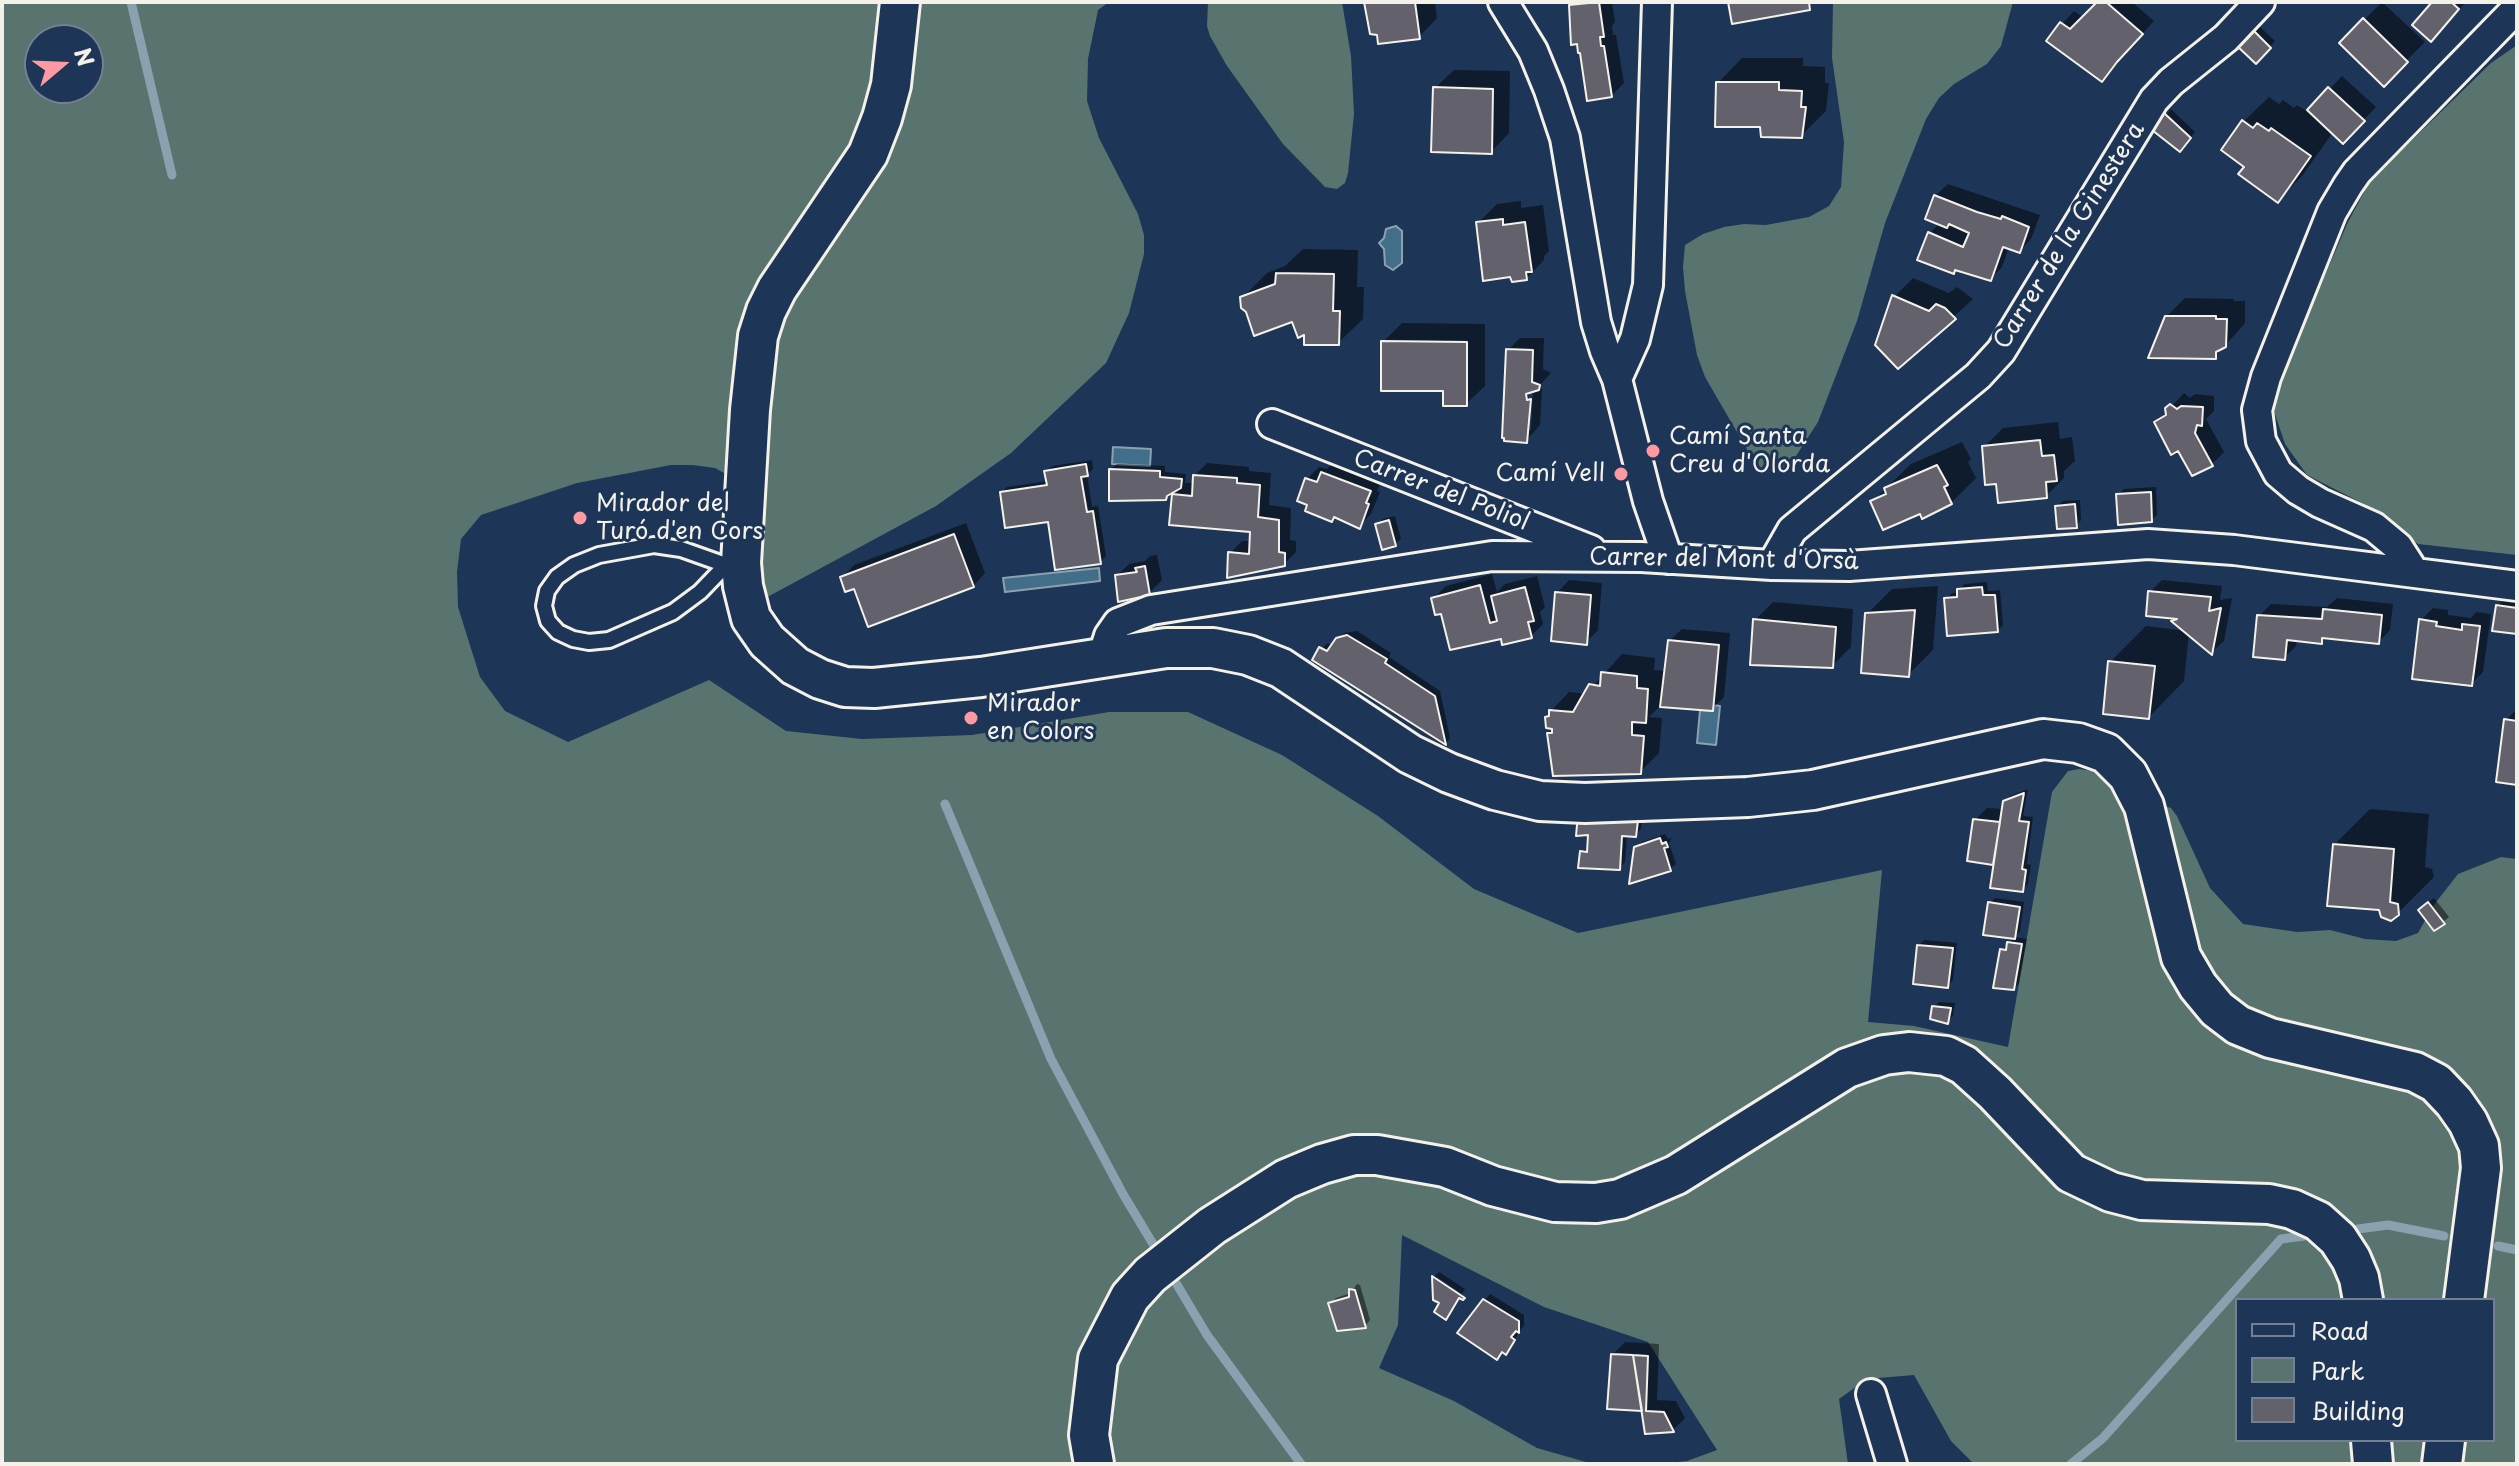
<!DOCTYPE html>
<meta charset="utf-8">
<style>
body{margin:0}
#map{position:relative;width:2519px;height:1466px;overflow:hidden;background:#1d3557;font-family:"Playpen Sans",sans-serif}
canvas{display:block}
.frame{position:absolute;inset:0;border:4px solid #f4f1e8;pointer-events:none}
.legend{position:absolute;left:2235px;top:1298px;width:260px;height:144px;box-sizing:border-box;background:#1d3557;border:2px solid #738091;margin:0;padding:10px 14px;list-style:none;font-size:24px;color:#f4f1e8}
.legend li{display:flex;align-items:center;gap:16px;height:40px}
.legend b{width:40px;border:2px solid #738091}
.north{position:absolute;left:24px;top:24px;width:80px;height:80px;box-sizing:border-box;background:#1d3557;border:2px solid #738091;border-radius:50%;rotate:71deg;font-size:22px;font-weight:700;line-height:32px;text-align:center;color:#f4f1e8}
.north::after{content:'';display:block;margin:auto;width:28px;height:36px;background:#ff9aa2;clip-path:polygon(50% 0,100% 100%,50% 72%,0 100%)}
</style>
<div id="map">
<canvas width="2519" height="1466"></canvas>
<div class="frame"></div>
<ul class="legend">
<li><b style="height:10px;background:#1d3557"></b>Road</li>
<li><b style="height:22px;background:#59736f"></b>Park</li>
<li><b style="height:22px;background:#62616c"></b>Building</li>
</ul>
<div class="north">N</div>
</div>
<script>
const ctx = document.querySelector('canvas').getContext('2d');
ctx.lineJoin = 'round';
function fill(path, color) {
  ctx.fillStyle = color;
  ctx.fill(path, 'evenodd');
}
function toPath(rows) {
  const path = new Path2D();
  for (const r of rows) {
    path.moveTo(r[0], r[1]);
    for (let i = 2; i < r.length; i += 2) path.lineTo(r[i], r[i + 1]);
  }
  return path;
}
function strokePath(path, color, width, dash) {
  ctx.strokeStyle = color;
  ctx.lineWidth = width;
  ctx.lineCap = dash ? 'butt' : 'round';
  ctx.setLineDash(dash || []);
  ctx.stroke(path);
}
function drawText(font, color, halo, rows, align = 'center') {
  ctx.font = font + ' "Playpen Sans",sans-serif';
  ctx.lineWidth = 6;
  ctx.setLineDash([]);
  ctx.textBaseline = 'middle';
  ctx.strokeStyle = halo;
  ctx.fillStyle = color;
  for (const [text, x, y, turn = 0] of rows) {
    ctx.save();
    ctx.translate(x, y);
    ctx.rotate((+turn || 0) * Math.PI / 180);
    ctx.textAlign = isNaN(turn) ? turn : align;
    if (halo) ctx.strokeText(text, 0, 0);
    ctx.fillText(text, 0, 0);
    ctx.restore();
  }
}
fill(toPath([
 [2,2,1109,2,1098,10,1088,59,1087,101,1099,138,1138,214,1144,235,1144,254,1129,313,1106,363,1011,453,936,506,760,601,764,539,759,518,755,507,724,473,715,468,693,465,671,465,577,483,481,515,461,539,457,572,458,607,480,677,505,711,568,742,709,680,786,731,862,739,972,735,1109,712,1188,712,1282,755,1378,816,1474,889,1578,933,1882,870,1868,1022,1914,1026,2008,1047,2052,792,2068,771,2079,769,2093,771,2118,792,2171,808,2177,816,2210,888,2243,924,2297,932,2330,930,2365,939,2396,941,2418,933,2433,906,2458,874,2501,857,2517,859,2517,1464,1974,1464,1951,1441,1914,1375,1867,1379,1839,1399,1848,1464,1660,1464,1687,1461,1717,1450,1648,1342,1544,1307,1402,1235,1398,1325,1379,1368,1454,1401,1537,1448,1593,1464,2,1464],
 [40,40,88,40,88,88,40,88],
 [2237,1300,2493,1300,2493,1440,2237,1440],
 [1208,2,1342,2,1351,56,1354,114,1348,173,1345,183,1337,189,1325,187,1283,144,1227,66,1210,36,1207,26],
 [1833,2,2013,2,2001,46,1987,64,1954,84,1939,98,1926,119,1885,223,1857,321,1818,422,1796,456,1782,471,1759,470,1705,377,1697,355,1685,291,1683,267,1685,245,1703,234,1724,227,1744,224,1766,225,1809,217,1829,206,1841,187,1844,142,1832,58],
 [2517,45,2517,555,2418,544,2364,504,2307,475,2285,444,2274,411,2282,375,2348,222,2370,181,2491,63]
]), '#59736f');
const water = toPath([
 [1396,226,1402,231,1402,263,1393,270,1385,265,1384,249,1379,243,1384,238,1386,229,1396,226],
 [1113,447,1151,449,1150,466,1112,464,1113,447],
 [1099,568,1100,581,1005,592,1003,578,1099,568],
 [1713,705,1720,706,1716,745,1697,743,1700,710,1712,711,1713,705]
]);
fill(water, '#436e89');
strokePath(water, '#8aa2af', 2);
fill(toPath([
 [1366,2,1435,2,1437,18,1419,37],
 [1575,2,1612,2,1615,22,1612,26,1613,35,1616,35,1624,83,1612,95,1571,6],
 [2100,2,2132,2,2154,21,2102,79,2062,24,2074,11,2084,18],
 [2382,2,2425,42,2383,84,2341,43],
 [2434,2,2466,2,2431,39],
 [2258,25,2275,41,2256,62,2239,45],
 [1742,58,1803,58,1803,66,1825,67,1825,83,1829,83,1826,111,1801,136,1762,125,1718,83],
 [1454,70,1510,71,1509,133,1491,152,1435,88],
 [2342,76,2376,107,2355,129,2333,132,2302,176,2278,200,2246,166,2224,150,2244,121,2269,97,2279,104,2283,100,2294,108,2297,105,2308,112],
 [2171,109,2195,132,2185,144,2154,129],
 [1948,184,2040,215,2031,239,2019,251,2009,247,2002,267,1990,279,1956,269,1953,272,1930,233,1940,223,1935,196],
 [1521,201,1521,208,1543,205,1549,251,1544,256,1544,260,1526,279,1478,223,1497,204],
 [1303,249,1358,250,1357,287,1364,287,1363,319,1338,343,1306,332,1293,319,1242,298,1267,273,1285,266],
 [1913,278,1949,293,1957,287,1973,299,1898,367,1894,297],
 [2185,298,2234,299,2234,301,2245,301,2245,323,2215,357,2166,317],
 [1402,323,1485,324,1485,386,1466,404,1383,342],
 [1520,338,1544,338,1543,369,1551,373,1536,389,1542,388,1540,425,1526,441,1508,350],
 [1529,389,1533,389,1531,430,1527,430],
 [2184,393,2190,398,2195,394,2214,396,2214,411,2206,419,2224,452,2212,464,2179,449,2156,423],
 [2058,422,2060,439,2072,437,2075,461,2064,471,2064,478,2046,496,1998,482,1984,447,2003,428],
 [1962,442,1971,459,1968,462,1976,478,1951,503,1921,511,1872,502,1911,464],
 [1092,460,1093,469,1087,475,1092,507,1098,506,1106,556,1100,562,1050,520,1002,492,1007,487,1048,481,1047,471,1052,466],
 [1335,461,1382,479,1377,491,1380,492,1371,514,1359,526,1307,479,1319,467,1327,469],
 [1207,463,1249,467,1249,471,1271,473,1269,505,1291,508,1290,540,1296,541,1296,552,1284,564,1230,553,1242,541,1251,541,1252,530,1174,495,1182,485,1165,498,1111,469,1117,464,1165,466,1165,472,1186,474,1185,483,1195,483,1195,475],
 [2156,487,2157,515,2151,520,2118,495,2124,489],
 [2080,500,2081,520,2076,526,2057,506,2063,501],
 [1395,516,1401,539,1395,544,1378,524,1383,519],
 [966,523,985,573,973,586,855,586,842,578,854,565],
 [1157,555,1162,580,1149,593,1117,576,1129,564,1145,561,1150,556],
 [1492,574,1497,592,1505,584,1537,576,1545,607,1540,612,1543,624,1531,636,1503,636,1443,611,1433,599,1446,586],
 [1569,580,1602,583,1598,630,1586,642,1557,593],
 [2162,580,2222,586,2220,600,2232,598,2224,641,2212,652,2189,633,2184,681,2149,717,2110,662,2146,626,2186,631,2174,621,2178,618,2150,592],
 [1987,582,1988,591,2000,590,2003,625,1997,631,1946,599,1952,593,1959,593,1964,584],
 [1938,586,1933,650,1908,675,1867,614,1892,589],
 [2337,598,2393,604,2390,630,2378,642,2326,637,2321,642,2297,639,2296,646,2284,658,2259,616,2271,604,2327,607],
 [2503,600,2517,602,2517,632,2497,606],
 [1773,602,1853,609,1851,647,1832,666,1755,620],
 [2433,608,2448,610,2448,615,2471,618,2476,612,2491,614,2483,672,2471,684,2421,620],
 [1682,629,1730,633,1724,697,1712,709,1661,705,1649,717,1662,718,1659,753,1640,772,1549,733,1555,727,1547,718,1551,711,1569,692,1586,694,1622,654,1655,658,1654,670,1666,671,1669,641],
 [1357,631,1391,653,1389,657,1440,691,1450,738,1446,743,1314,659,1327,643,1333,646,1344,633],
 [2517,709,2517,782,2506,720],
 [2028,789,2023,816,2033,817,2027,864,2031,865,2028,884,2022,890,1996,863,1970,859,1975,820,1987,808,2003,809,2004,802,2010,796],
 [1644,808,1641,829,1635,834,1627,834,1625,862,1619,868,1582,852],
 [2370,809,2429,814,2425,867,2432,869,2434,877,2398,913,2335,844],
 [1665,834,1668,839,1672,838,1669,843,1676,864,1670,869,1636,848,1642,842],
 [1995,898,2024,902,2020,932,2014,937,1990,903],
 [2434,898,2449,917,2443,922,2426,904],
 [2015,937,2027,939,2019,983,2013,988,2002,950],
 [1924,940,1957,943,1953,980,1948,986,1918,946],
 [1939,1002,1955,1003,1953,1016,1947,1022,1934,1007],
 [1439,1272,1465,1289,1462,1294,1437,1277,1437,1282,1460,1297,1446,1317,1442,1303,1435,1299,1434,1277],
 [1357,1284,1360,1285,1370,1320,1365,1326,1331,1304,1336,1298,1351,1293],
 [1490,1294,1524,1315,1524,1325,1506,1352,1460,1333],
 [1625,1342,1659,1344,1657,1400,1676,1401,1685,1418,1673,1430,1647,1432,1643,1409,1613,1354]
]), '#0007');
strokePath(toPath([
 [131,2,172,175],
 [945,804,1051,1059,1123,1194,1153,1244],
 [2358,1229,2388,1225,2444,1236],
 [2498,1246,2517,1250],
 [1176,1283,1207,1335,1301,1464],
 [2071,1464,2103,1438,2281,1239,2304,1236]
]), '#8aa2af', 9);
const building = toPath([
 [1364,2,1415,2,1420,39,1378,44,1377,35,1370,34,1364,2],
 [1599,2,1604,37,1600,37,1601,46,1604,46,1612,97,1587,101,1580,53,1578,53,1577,44,1571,45,1569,5,1599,2],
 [1728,2,1809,2,1810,10,1732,24,1728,2],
 [2097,2,2106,2,2143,34,2117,62,2102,82,2046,41,2060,22,2070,29,2097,2],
 [2432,2,2451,2,2459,9,2431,42,2412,25,2432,2],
 [2363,18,2408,62,2384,87,2339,43,2363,18],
 [2252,29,2271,48,2256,64,2236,45,2252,29],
 [1716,82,1779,82,1779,90,1802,91,1801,107,1806,107,1802,138,1761,137,1760,127,1715,127,1716,82],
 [1433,87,1493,89,1492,154,1431,152,1433,87],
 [2328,87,2365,121,2343,144,2307,110,2328,87],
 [2164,113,2191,138,2180,152,2152,130,2164,113],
 [2242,120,2253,128,2257,123,2269,131,2271,128,2311,156,2278,203,2238,174,2244,167,2221,150,2242,120],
 [1934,195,1977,212,2001,219,2002,216,2029,227,2020,253,2003,247,1991,281,1955,270,1954,274,1917,260,1928,232,1963,247,1969,233,1949,224,1947,228,1925,219,1934,195],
 [1503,219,1503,225,1525,222,1532,272,1526,272,1527,280,1512,282,1510,277,1483,281,1476,222,1503,219],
 [1276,273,1334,274,1333,311,1340,311,1339,345,1304,345,1304,335,1298,338,1292,322,1254,336,1246,312,1241,308,1240,297,1275,284,1276,273],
 [1892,295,1929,311,1936,304,1945,308,1956,319,1898,369,1875,345,1892,295],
 [2165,316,2216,316,2216,319,2227,319,2226,347,2216,352,2216,359,2148,358,2165,316],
 [1381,341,1467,342,1467,406,1443,406,1443,391,1381,391,1381,341],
 [1506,349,1533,350,1532,382,1540,385,1539,390,1526,394,1527,400,1531,399,1527,443,1504,441,1504,438,1502,438,1506,349],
 [2170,404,2177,409,2181,406,2203,407,2202,426,2197,425,2195,433,2213,466,2192,476,2178,451,2171,455,2154,422,2166,415,2165,408,2170,404],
 [2040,440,2042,456,2054,455,2057,481,2046,482,2047,498,1998,503,1996,484,1985,485,1982,446,2040,440],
 [1086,464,1088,476,1081,477,1087,512,1093,511,1101,564,1055,570,1048,522,1005,528,1000,492,1047,485,1044,471,1086,464],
 [1937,465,1948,485,1944,487,1952,504,1922,519,1920,514,1883,530,1870,501,1886,494,1884,488,1937,465],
 [1109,469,1160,471,1160,477,1182,479,1181,488,1167,496,1166,500,1109,501,1109,469],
 [1321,472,1371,491,1366,503,1369,504,1360,529,1334,517,1332,522,1305,511,1307,505,1297,501,1305,478,1317,482,1321,472],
 [1193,475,1237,478,1237,483,1260,485,1258,517,1279,520,1279,552,1285,553,1285,566,1227,578,1228,552,1249,554,1250,532,1169,525,1172,494,1192,496,1193,475],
 [2151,492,2152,522,2118,525,2116,494,2151,492],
 [2075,504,2077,528,2057,529,2055,506,2075,504],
 [1389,520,1396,546,1382,550,1375,524,1389,520],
 [954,534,974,587,868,627,854,589,845,592,840,577,954,534],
 [1145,566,1150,595,1118,602,1115,575,1137,572,1135,568,1145,566],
 [1480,585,1490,623,1497,621,1491,596,1525,587,1534,621,1528,622,1532,638,1502,645,1501,639,1450,650,1441,614,1435,615,1431,598,1480,585],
 [1982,587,1983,595,1995,595,1998,632,1947,636,1944,598,1957,597,1957,589,1982,587],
 [2148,591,2211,597,2209,611,2221,608,2212,655,2171,621,2177,619,2146,616,2148,591],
 [1555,592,1591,595,1587,645,1551,641,1555,592],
 [2496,605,2517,608,2517,634,2492,631,2496,605],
 [2323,609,2382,615,2379,644,2322,638,2322,644,2287,640,2285,660,2253,657,2257,615,2322,619,2323,609],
 [1915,610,1909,677,1861,673,1865,613,1915,610],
 [1753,619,1836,627,1833,668,1750,665,1753,619],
 [2419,619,2437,622,2436,626,2462,630,2462,624,2480,626,2472,686,2412,679,2419,619],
 [1347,635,1387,659,1385,663,1435,696,1446,745,1312,660,1319,647,1327,651,1336,638,1347,635],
 [1668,640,1719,645,1713,711,1660,707,1668,640],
 [2108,661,2155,666,2149,719,2103,714,2108,661],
 [1601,672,1637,676,1637,688,1648,689,1646,723,1632,722,1632,735,1644,736,1641,774,1553,776,1547,733,1552,733,1552,729,1546,728,1545,717,1549,716,1549,710,1573,712,1589,684,1600,686,1601,672],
 [2504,719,2517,721,2517,785,2496,782,2504,719],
 [2024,793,2019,821,2029,822,2022,869,2026,870,2023,892,1990,888,2003,801,2024,793],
 [1639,812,1636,837,1622,836,1620,870,1578,868,1580,851,1587,852,1588,835,1576,836,1578,814,1639,812],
 [1973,819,2000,822,1993,865,1967,861,1973,819],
 [1660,838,1662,844,1666,842,1668,847,1664,848,1671,871,1629,884,1634,847,1660,838],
 [2333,844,2394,849,2390,902,2398,904,2399,915,2391,921,2381,917,2379,910,2327,906,2333,844],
 [1988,902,2020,907,2015,939,1983,935,1988,902],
 [2428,902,2445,924,2434,931,2418,910,2428,902],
 [2007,942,2022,944,2014,990,1993,988,2000,949,2006,950,2007,942],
 [1917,945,1953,948,1948,988,1913,984,1917,945],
 [1932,1006,1951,1008,1948,1024,1930,1019,1932,1006],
 [1432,1276,1465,1298,1463,1300,1459,1298,1446,1320,1434,1312,1439,1303,1433,1300,1432,1276],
 [1349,1289,1355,1290,1366,1328,1337,1331,1328,1303,1349,1297,1349,1289],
 [1483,1299,1519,1321,1519,1333,1516,1331,1511,1337,1515,1340,1506,1355,1502,1352,1497,1360,1457,1333,1483,1299],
 [1611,1354,1633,1355,1642,1411,1607,1409,1611,1354],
 [1633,1355,1648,1356,1646,1411,1664,1412,1674,1432,1645,1434,1633,1355]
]);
fill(building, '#62616c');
strokePath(building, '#f4f1e8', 2);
const service = toPath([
 [726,565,700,592,673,612,609,640,589,642,573,639,558,632,548,621,544,606,547,591,557,577,574,565,599,555,654,545,681,549,726,565,738,563]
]);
const minor = toPath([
 [1503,2,1533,51,1549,90,1565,138,1596,322,1605,351,1617,379,1648,501,1668,559],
 [1617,379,1635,339,1648,285,1657,2],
 [1272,424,1591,550],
 [1772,565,1792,530,1978,376,2001,351,2154,100,2171,82,2226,38,2260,2],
 [2414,572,2398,547,2374,527,2320,503,2298,490,2278,473,2261,441,2257,410,2266,377,2332,212,2348,185,2357,172,2517,8],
 [1102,658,1109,636,1118,623,1151,610,1492,556,1641,557,1772,565,1849,566,2148,544,2234,550,2517,586],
 [1871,1394,1892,1464]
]);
const secondary = toPath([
 [900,2,891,85,882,118,868,154,777,289,766,311,758,336,750,410,741,563,743,586,751,618,767,641,795,666,820,679,845,687,874,688,981,677,1166,648,1213,648,1248,655,1281,668,1410,754,1449,773,1495,790,1540,801,1585,803,1748,797,1813,790,2043,739,2078,743,2106,753,2128,775,2144,806,2181,957,2198,986,2217,1009,2238,1025,2270,1038,2415,1072,2436,1083,2454,1102,2468,1122,2479,1146,2481,1168,2464,1300],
 [2371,1440,2373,1464],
 [1094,1464,1089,1435,1098,1359,1130,1297,1150,1275,1212,1226,1286,1179,1322,1164,1354,1155,1377,1155,1445,1167,1493,1186,1555,1202,1596,1203,1620,1199,1676,1175,1847,1068,1884,1055,1909,1052,1946,1056,1964,1065,1995,1093,2071,1173,2111,1192,2142,1200,2269,1204,2292,1209,2318,1221,2338,1239,2351,1259,2359,1278,2363,1300],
 [2442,1464,2445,1440]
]);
strokePath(service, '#f4f1e8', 20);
strokePath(minor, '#f4f1e8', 34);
strokePath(secondary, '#f4f1e8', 44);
strokePath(service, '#1d3557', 14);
strokePath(minor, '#1d3557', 28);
strokePath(secondary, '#1d3557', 38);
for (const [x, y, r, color] of [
 [1653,451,8,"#ff9aa2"],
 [1621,474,8,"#ff9aa2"],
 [580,518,8,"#ff9aa2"],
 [971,718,8,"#ff9aa2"]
]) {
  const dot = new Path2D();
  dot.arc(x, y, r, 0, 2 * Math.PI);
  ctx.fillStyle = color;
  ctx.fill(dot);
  strokePath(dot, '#1d3557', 3);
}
drawText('24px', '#f4f1e8', '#1d3557', [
 ["Carrer de la Ginestera",2070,236,-58],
 ["Carrer del Poliol",1441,491,21],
 ["Carrer del Mont d'Orsà",1724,560,1]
]);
drawText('24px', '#f4f1e8', '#1d3557', [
 ["Camí Santa",1669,437],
 ["Creu d'Olorda",1669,465],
 ["Camí Vell",1605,474,"right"],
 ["Mirador del",596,504],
 ["Turó d'en Cors",596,532],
 ["Mirador",987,704],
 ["en Colors",987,732]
], 'left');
</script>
